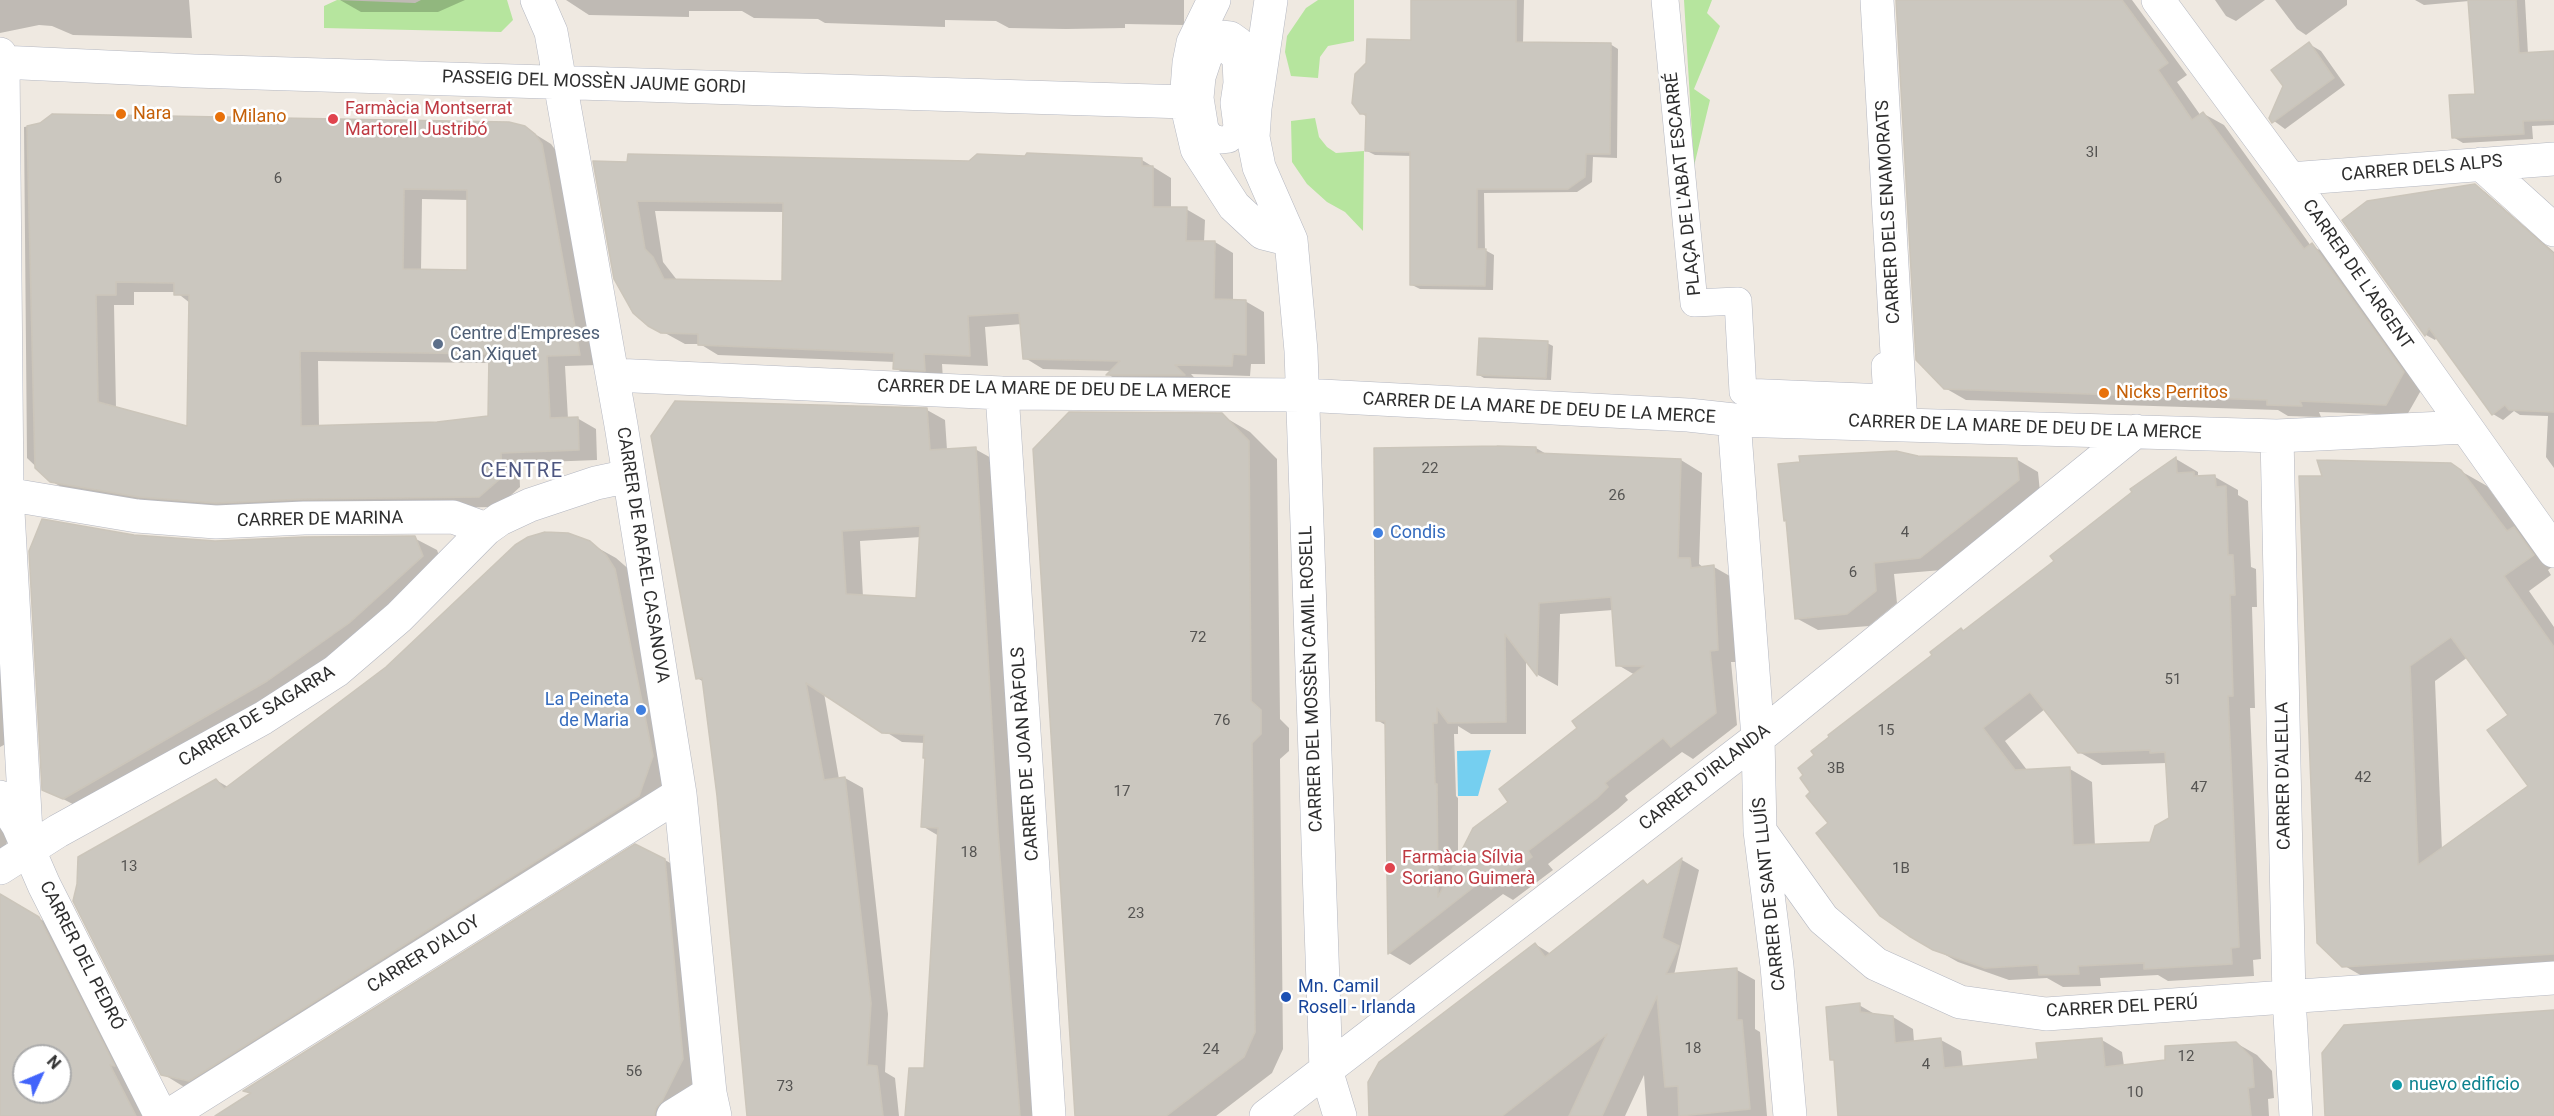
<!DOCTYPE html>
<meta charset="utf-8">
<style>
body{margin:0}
#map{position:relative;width:2554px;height:1116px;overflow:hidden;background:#efe9e1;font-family:Roboto,sans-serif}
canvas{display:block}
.north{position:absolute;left:12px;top:1044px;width:60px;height:60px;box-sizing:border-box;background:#fff;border:2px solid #ababab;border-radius:50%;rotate:46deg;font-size:16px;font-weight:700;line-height:24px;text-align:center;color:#2e2e2e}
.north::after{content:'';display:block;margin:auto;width:21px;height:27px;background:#4264fb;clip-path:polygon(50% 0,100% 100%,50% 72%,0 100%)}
</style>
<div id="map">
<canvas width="2554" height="1116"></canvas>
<div class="north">N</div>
</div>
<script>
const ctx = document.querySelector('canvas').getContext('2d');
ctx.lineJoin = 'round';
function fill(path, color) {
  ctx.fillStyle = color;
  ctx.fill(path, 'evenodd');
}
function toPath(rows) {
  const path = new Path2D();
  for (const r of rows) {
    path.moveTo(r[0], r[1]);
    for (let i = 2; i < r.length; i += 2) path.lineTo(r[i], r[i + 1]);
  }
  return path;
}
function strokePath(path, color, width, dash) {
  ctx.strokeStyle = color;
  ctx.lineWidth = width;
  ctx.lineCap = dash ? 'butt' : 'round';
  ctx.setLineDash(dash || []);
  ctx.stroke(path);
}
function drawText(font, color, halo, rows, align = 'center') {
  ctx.font = font + ' Roboto,sans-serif';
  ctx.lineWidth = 5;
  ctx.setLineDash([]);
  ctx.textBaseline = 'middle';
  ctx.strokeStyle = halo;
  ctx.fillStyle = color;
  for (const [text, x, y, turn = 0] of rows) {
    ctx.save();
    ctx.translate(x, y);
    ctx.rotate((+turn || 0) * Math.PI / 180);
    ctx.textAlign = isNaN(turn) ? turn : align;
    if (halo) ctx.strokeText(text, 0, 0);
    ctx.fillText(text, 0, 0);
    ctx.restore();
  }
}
fill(toPath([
 [337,0,415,3,421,0,507,0,513,20,501,32,324,28,324,6],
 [1318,0,1354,0,1354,41,1328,46,1320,57,1318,78,1291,76,1285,52,1287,36,1306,8],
 [1684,0,1712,0,1707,13,1720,26,1694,89,1710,100,1694,166],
 [1315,118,1319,137,1327,147,1336,153,1364,151,1363,231,1345,212,1327,202,1307,184,1292,162,1291,121]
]), '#b6e59e');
fill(toPath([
 [1491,750,1478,796,1458,796,1457,751]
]), '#75cff0');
fill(toPath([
 [0,0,189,0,192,38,73,35,52,26,39,25,0,33],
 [340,0,465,0,438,12,361,12],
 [566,0,1184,0,1184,25,1125,24,1125,28,1066,29,1009,28,996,21,945,20,945,27,825,23,818,19,754,18,742,11,689,11,689,17,589,15],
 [1413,0,1524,0,1523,43,1610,44,1618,49,1617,158,1593,157,1592,182,1577,192,1484,193,1485,250,1494,255,1493,290,1420,289,1412,285,1412,156,1375,155,1367,151,1367,117,1361,113,1412,42],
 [1897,0,2132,0,2187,75,2177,82,2201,116,2204,114,2224,125,2311,246,2333,256,2424,385,2407,415,2319,412,2321,417,2288,416,2278,410,1966,400,1945,388],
 [2215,0,2265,0,2236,21,2226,16],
 [2275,0,2347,0,2347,5,2306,35,2297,29],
 [2415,0,2525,0,2528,54,2554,52,2554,125,2532,126,2533,139,2463,143,2453,137,2477,95,2469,1,2424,5],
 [2309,44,2321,51,2345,85,2285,129,2270,118],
 [0,96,23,735,0,747],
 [41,124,522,126,551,144,560,156,598,365,565,366,568,419,577,418,596,429,597,460,519,463,520,487,498,507,323,509,236,513,70,492,51,481,27,458,24,127],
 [422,199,469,200,468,272,421,271],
 [134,292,176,292,190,303,189,428,116,408,114,305,134,305],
 [318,361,490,363,489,417,437,424,319,427],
 [1059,155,1142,160,1171,178,1171,209,1186,209,1205,220,1204,242,1215,242,1233,253,1233,301,1245,301,1264,312,1265,364,1251,364,1250,376,1191,374,1201,385,1126,385,1109,375,1113,371,1043,369,1025,358,1022,324,985,327,988,366,942,364,943,380,914,379,895,368,895,362,718,355,700,344,685,344,645,322,595,163,970,163],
 [655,211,785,212,783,282,677,280,663,262],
 [2475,186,2485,192,2554,252,2554,468,2546,457,2548,416,2520,415,2514,411,2503,420,2493,414,2437,337,2435,340,2426,335,2344,221],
 [1547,343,1553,346,1551,380,1484,378,1479,375],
 [927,410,945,420,947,450,975,449,993,459,1037,1116,907,1116,925,1070,939,836,922,826,926,758,925,743,902,742,824,693,839,779,845,778,863,788,888,1014,885,1072,895,1078,899,1116,749,1116,718,796,704,682,697,678],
 [921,537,918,599,863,597,860,541],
 [1221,415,1250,432,1277,459,1280,719,1289,728,1289,751,1280,759,1283,1049,1272,1073,1216,1116,1077,1116],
 [1536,448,1548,455,1681,460,1702,473,1699,564,1704,568,1714,567,1735,579,1739,662,1731,662,1737,725,1693,759,1682,752,1625,796,1628,800,1618,809,1548,864,1553,870,1513,900,1503,894,1410,965,1389,953,1387,726,1377,720],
 [1613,610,1618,665,1635,675,1580,728,1458,860,1458,798,1456,796,1454,734,1458,734,1458,726,1471,734,1526,734,1526,659,1538,675,1558,686,1560,614],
 [1918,457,2016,459,2038,472,2040,492,1942,570,1894,574,1897,603,1869,626,1818,630,1796,618,1788,521,1785,520],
 [2176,459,2198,472,2198,476,2215,477,2238,490,2238,495,2248,501,2251,567,2256,569,2257,607,2252,607,2255,708,2250,708,2261,959,2253,960,2254,976,2168,981,2158,975,2100,978,2101,986,2063,987,2047,978,2009,980,1958,962,1910,935,1830,823,1965,632,2056,561],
 [2045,709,2079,752,2102,765,2167,763,2171,819,2151,844,2095,846,2092,782,2070,769,2027,770,2005,741],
 [2450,465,2487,486,2521,532,2554,565,2548,570,2551,575,2529,591,2554,627,2554,971,2369,980,2343,965,2324,478],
 [2468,657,2510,716,2530,786,2442,850,2435,681],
 [134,536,215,542,414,538,437,550,444,569,371,636,86,811,44,789],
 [589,543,616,558,632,572,641,586,665,811,189,1090,163,1074,216,780,228,787],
 [0,819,9,835,2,859,0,859],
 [665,860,691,875,709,1074,680,1116,226,1116,260,1100,245,1091],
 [1682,860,1699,870,1674,975,1737,970,1755,980,1755,1029,1760,1032,1767,1116,1647,1116,1644,1075,1625,1116,1370,1116,1535,944,1551,954,1644,882,1649,885],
 [6,899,66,934,153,1116,0,1116,0,903],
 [24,1056,60,1056,60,1092,24,1092],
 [1859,1005,1878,1016,1893,1017,1913,1029,1914,1042,1941,1040,1961,1051,1963,1068,2040,1060,2102,1040,2122,1052,2124,1066,2167,1061,2236,1043,2257,1055,2272,1071,2274,1098,2268,1099,2269,1116,1839,1116,1835,1061,1832,1059]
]), '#0003');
const building = toPath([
 [1411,0,1516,0,1516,42,1611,43,1610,154,1586,154,1585,177,1568,189,1477,189,1477,249,1486,249,1485,286,1410,285,1410,152,1365,151,1366,114,1360,114,1352,103,1355,74,1366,63,1367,39,1411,40,1411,0],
 [1896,0,2122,0,2168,63,2158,70,2192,120,2203,112,2304,249,2312,243,2404,372,2386,405,2300,401,2302,406,2267,405,2267,400,1944,389,1916,360,1896,0],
 [2468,0,2516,0,2519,53,2554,51,2554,120,2523,121,2524,134,2452,138,2449,95,2475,94,2468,0],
 [2309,42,2334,78,2272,123,2269,118,2283,86,2271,70,2309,42],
 [52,114,509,122,525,126,535,134,542,144,580,355,547,356,550,418,578,417,579,450,501,453,502,477,479,497,304,499,216,503,139,497,50,482,35,468,27,126,40,123,52,114],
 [404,189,467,190,467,270,403,269,404,189],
 [116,282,174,283,174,295,189,295,187,426,98,402,96,295,116,295,116,282],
 [300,351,489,354,488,416,437,422,301,426,300,351],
 [1027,153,1142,158,1142,166,1153,166,1153,207,1187,207,1186,241,1215,241,1214,299,1246,300,1246,355,1233,354,1232,366,1175,365,1185,375,1106,375,1120,361,1023,359,1019,313,968,316,970,356,924,354,925,371,893,369,894,353,698,345,698,334,661,333,648,326,633,313,614,279,593,161,627,162,628,154,969,161,977,154,1025,156,1027,153],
 [637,201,783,203,782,281,664,279,653,257,645,249,637,201],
 [2475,184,2554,254,2554,412,2509,410,2505,405,2492,415,2429,328,2425,336,2342,220,2367,201,2475,184],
 [1479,338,1548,341,1546,378,1477,375,1479,338],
 [675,401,927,408,930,450,976,447,998,832,1020,1116,905,1116,909,1068,924,1068,938,828,921,827,925,758,923,758,924,735,882,733,806,683,824,780,845,777,871,1003,867,1065,877,1066,883,1116,747,1116,717,796,702,678,696,679,651,436,675,401],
 [920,526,916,598,846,594,842,531,920,526],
 [1069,412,1222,413,1249,441,1251,701,1261,710,1261,734,1252,743,1255,1032,1244,1057,1166,1116,1075,1116,1033,449,1069,412],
 [1497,446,1536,447,1536,453,1681,459,1678,558,1690,558,1691,568,1714,565,1718,650,1710,651,1716,713,1671,747,1663,738,1605,783,1608,787,1597,798,1528,851,1532,857,1491,889,1484,879,1388,954,1385,721,1376,721,1374,448,1497,446],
 [1611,597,1616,666,1644,666,1572,721,1577,728,1499,789,1508,802,1473,828,1438,897,1437,784,1435,784,1433,723,1437,723,1437,708,1448,723,1506,722,1505,634,1537,676,1539,603,1611,597],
 [1896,451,1918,456,2017,458,2019,480,1920,558,1874,563,1876,591,1847,614,1795,619,1786,520,1784,521,1778,464,1800,462,1799,456,1896,451],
 [2176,457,2177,473,2194,472,2194,476,2215,475,2216,487,2226,486,2228,555,2233,555,2235,595,2230,595,2233,696,2228,696,2239,947,2231,948,2232,964,2144,969,2144,963,2078,966,2079,974,2039,975,2038,965,1985,968,1933,950,1909,936,1880,916,1816,833,1828,823,1806,796,1810,792,1800,778,1803,775,1798,768,1814,755,1811,751,1829,737,1828,735,1932,655,1930,652,1961,628,1963,631,2054,561,2050,556,2132,492,2130,489,2176,457],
 [2030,692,2078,753,2150,750,2150,753,2165,752,2169,818,2155,826,2150,842,2073,845,2070,767,2015,770,1983,728,2030,692],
 [2317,460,2451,463,2461,470,2507,531,2514,527,2534,555,2504,576,2554,647,2554,954,2342,967,2317,943,2299,476,2322,476,2317,460],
 [2451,637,2508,715,2487,730,2528,786,2418,865,2410,666,2451,637],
 [42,519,134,535,215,541,304,537,415,536,423,556,349,623,267,681,63,799,42,790,29,551,42,519],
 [545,532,568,533,590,541,606,555,615,569,653,756,639,796,189,1081,161,1075,73,901,77,884,78,857,216,779,224,789,386,667,515,545,528,537,545,532],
 [635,844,665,859,683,1059,662,1101,656,1108,654,1116,215,1116,251,1093,243,1091,635,844],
 [1682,858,1662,938,1679,946,1666,974,1737,968,1737,1020,1742,1020,1750,1109,1679,1116,1678,1086,1665,1087,1657,996,1602,1116,1569,1116,1607,1034,1502,1116,1369,1116,1368,1082,1379,1062,1535,943,1545,957,1643,880,1647,885,1682,858],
 [0,894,39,917,115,1066,110,1065,136,1116,0,1116,0,894],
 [24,1056,60,1056,60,1092,24,1092,24,1056],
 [1860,1003,1860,1012,1893,1016,1895,1043,1941,1038,1944,1068,2038,1059,2036,1043,2102,1038,2105,1067,2165,1060,2165,1046,2236,1042,2252,1058,2254,1087,2248,1088,2251,1116,1838,1116,1834,1060,1830,1060,1826,1007,1860,1003],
 [2554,1010,2554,1116,2325,1116,2322,1053,2344,1025,2554,1010]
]);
fill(building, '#cbc7bf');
strokePath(building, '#cbc5ba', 1.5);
const pedestrian = toPath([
 [1665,0,1694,303,1738,301,1743,392,1887,398,1885,366],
 [1227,48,1236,60,1237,83,1234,103,1237,126,1235,133,1229,139,1220,140,1211,137,1205,129,1200,98,1202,77,1209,56,1216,50,1227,48]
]);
const minor = toPath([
 [537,0,551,32,621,425,680,794,710,1093,715,1116],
 [1214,0,1193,43,1189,63,1186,102,1197,149,1234,206,1263,233,1291,240],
 [1271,0,1255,108,1253,137,1259,167,1291,240,1301,351,1326,1070,1340,1116],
 [1877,0,1901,424],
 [2158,0,2290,179,2554,551],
 [1193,43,1202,37,1211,36,1230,38,1237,43,1243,49,1251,89],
 [0,54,3,62,7,494,27,850],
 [0,62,194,71,1186,102],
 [2481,164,2554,230],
 [2290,179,2554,159],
 [613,375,1002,393,1302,395,1688,415,1734,420,2277,436,2465,427],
 [1002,393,1049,1116],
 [1734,420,1758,738,1760,831,1777,966,1790,1116],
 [2277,436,2289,998,2296,1116],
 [0,493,137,516,216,522,304,518,453,517,486,529],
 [0,797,18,825,44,885,161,1116],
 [1760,831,1823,919,1876,964,1960,1002,2046,1014,2554,978],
 [0,868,58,831,263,718,336,671,399,617,486,529,500,519,530,505,596,483,629,476],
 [168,1116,680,794],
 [673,1116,710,1093],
 [1266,1116,1758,738,2136,431]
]);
strokePath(pedestrian, '#b4b7c1', 28);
strokePath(minor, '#b4b7c1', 34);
strokePath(pedestrian, '#fff', 27);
strokePath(minor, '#fff', 33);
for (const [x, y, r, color] of [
 [121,114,6,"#e8710a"],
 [220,117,6,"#e8710a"],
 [333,119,6,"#e0444e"],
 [438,344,6,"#5c6f8a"],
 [2104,393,6,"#e8710a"],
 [1378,533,6,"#3f7fe0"],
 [641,710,6,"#3f7fe0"],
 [1390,868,6,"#e0444e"],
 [1286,997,6,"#1a4fb4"],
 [2397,1085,6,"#0f9aa8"]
]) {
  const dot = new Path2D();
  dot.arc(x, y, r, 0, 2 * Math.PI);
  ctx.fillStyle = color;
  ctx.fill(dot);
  strokePath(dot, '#fff', 2);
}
drawText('15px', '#555452', null, [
 ["3I",2092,153],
 ["6",278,179],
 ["22",1430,469],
 ["26",1617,496],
 ["4",1905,533],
 ["6",1853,573],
 ["72",1198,638],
 ["51",2173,680],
 ["76",1222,721],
 ["15",1886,731],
 ["3B",1836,769],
 ["42",2363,778],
 ["47",2199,788],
 ["17",1122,792],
 ["18",969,853],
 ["13",129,867],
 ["1B",1901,869],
 ["23",1136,914],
 ["18",1693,1049],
 ["24",1211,1050],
 ["12",2186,1057],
 ["4",1926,1065],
 ["56",634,1072],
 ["73",785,1087],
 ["10",2135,1093]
]);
drawText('18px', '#2e2e2e', '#fff', [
 ["PASSEIG DEL MOSSÈN JAUME GORDI",594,83,2],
 ["CARRER DELS ALPS",2422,169,-5],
 ["PLAÇA DE L'ABAT ESCARRÉ",1684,184,-96],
 ["CARRER DELS ENAMORATS",1889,212,-93],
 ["CARRER DE L'ARGENT",2357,275,55],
 ["CARRER DE LA MARE DE DEU DE LA MERCE",1054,390,1],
 ["CARRER DE LA MARE DE DEU DE LA MERCE",1539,409,3],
 ["CARRER DE LA MARE DE DEU DE LA MERCE",2025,428,2],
 ["CARRER DE MARINA",320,520,-1],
 ["CARRER DE RAFAEL CASANOVA",642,555,81],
 ["CARRER DEL MOSSÈN CAMIL ROSELL",1312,679,-92],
 ["CARRER DE SAGARRA",257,717,-31],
 ["CARRER DE JOAN RÀFOLS",1026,754,-94],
 ["CARRER D'ALELLA",2284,776,-91],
 ["CARRER D'IRLANDA",1705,778,-38],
 ["CARRER DE SANT LLUÍS",1770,894,-96],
 ["CARRER D'ALOY",424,955,-32],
 ["CARRER DEL PEDRÓ",81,956,63],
 ["CARRER DEL PERÚ",2122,1008,-3]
]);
drawText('18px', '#be3a42', '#fff', [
 ["Farmàcia Montserrat",345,109],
 ["Martorell Justribó",345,130],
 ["Farmàcia Sílvia",1402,858],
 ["Soriano Guimerà",1402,879]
], 'left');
drawText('18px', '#c56008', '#fff', [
 ["Nara",133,114],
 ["Milano",232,117],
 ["Nicks Perritos",2116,393]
], 'left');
drawText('18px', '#4e5e75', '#fff', [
 ["Centre d'Empreses",450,334],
 ["Can Xiquet",450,355]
], 'left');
drawText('18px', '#366cbe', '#fff', [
 ["Condis",1390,533],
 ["La Peineta",629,700,"right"],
 ["de Maria",629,721,"right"]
], 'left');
drawText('18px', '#164399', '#fff', [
 ["Mn. Camil",1298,987],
 ["Rosell - Irlanda",1298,1008]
], 'left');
drawText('18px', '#0d838f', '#fff', [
 ["nuevo edificio",2409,1085]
], 'left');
ctx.letterSpacing = '1.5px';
drawText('20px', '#4d5680', '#fff', [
 ["CENTRE",522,472]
]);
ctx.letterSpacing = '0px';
</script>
